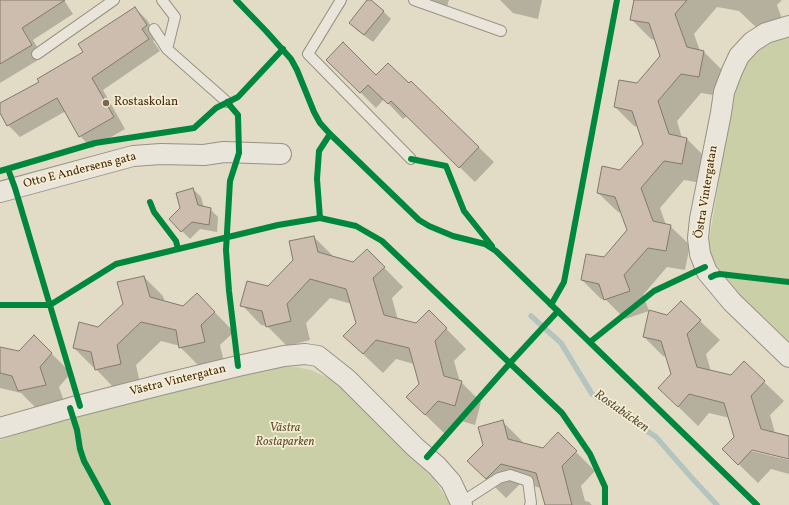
<!DOCTYPE html>
<meta charset="utf-8">
<style>
body{margin:0}
canvas{display:block;background:#e2dcc6}
</style>
<canvas width="789" height="505"></canvas>
<script>
const ctx = document.querySelector('canvas').getContext('2d');
ctx.lineJoin = 'round';
function fill(path, color) {
  ctx.fillStyle = color;
  ctx.fill(path, 'evenodd');
}
function toPath(rows) {
  const path = new Path2D();
  for (const r of rows) {
    path.moveTo(r[0], r[1]);
    for (let i = 2; i < r.length; i += 2) path.lineTo(r[i], r[i + 1]);
  }
  return path;
}
function strokePath(path, color, width, dash) {
  ctx.strokeStyle = color;
  ctx.lineWidth = width;
  ctx.lineCap = dash ? 'butt' : 'round';
  ctx.setLineDash(dash || []);
  ctx.stroke(path);
}
function drawText(font, color, halo, rows, align = 'center') {
  ctx.font = font + ' Vollkorn,serif';
  ctx.lineWidth = 3.5;
  ctx.setLineDash([]);
  ctx.textBaseline = 'middle';
  ctx.strokeStyle = halo;
  ctx.fillStyle = color;
  for (const [text, x, y, turn = 0] of rows) {
    ctx.save();
    ctx.translate(x, y);
    ctx.rotate((+turn || 0) * Math.PI / 180);
    ctx.textAlign = isNaN(turn) ? turn : align;
    if (halo) ctx.strokeText(text, 0, 0);
    ctx.fillText(text, 0, 0);
    ctx.restore();
  }
}
fill(toPath([
 [789,37,789,346,713,270,708,247,733,93,743,67,764,45],
 [277,367,296,367,311,370,333,380,433,478,451,505,0,505,0,440,82,414]
]), '#cbcfa8');
fill(toPath([
 [0,0,64,0,73,14,33,40,43,57,0,83],
 [369,0,383,11,391,19,373,42,358,31,350,23],
 [416,0,449,0,446,10],
 [500,0,542,0,538,19,513,13],
 [635,0,782,0,777,5,783,22,759,30,739,11,717,7,694,34,700,51,703,51,723,71,718,96,701,93,677,121,682,138,687,139,706,158,701,183,684,180,660,208,666,225,670,226,690,245,685,270,667,267,643,295,649,311,625,319,606,300,601,299,582,280,604,258,628,230,622,213,618,212,598,193,621,171,644,144,638,127,634,126,615,107,637,85,661,57,655,40,651,39,631,19],
 [135,8,147,20,158,38,153,41,160,51,103,90,125,129,92,148,80,136,66,111,20,137,8,125,0,111,0,104,40,82,84,52],
 [343,75,376,76,409,85,411,82,494,162,475,182,407,116,403,119,384,99,376,108],
 [193,189,201,197,204,208,210,209,218,217,217,232,200,229,190,239,170,219,181,208],
 [314,237,334,257,354,263,367,250,403,287,392,298,398,320,416,324,429,311,466,349,454,361,460,382,461,382,481,402,475,425,458,420,445,434,407,397,420,384,414,364,396,359,383,373,364,355,345,336,357,323,352,304,330,298,306,323,310,340,287,346,267,326,261,325,242,305,269,287],
 [144,277,163,296,165,302,183,307,197,294,234,332,220,345,224,362,200,367,180,347,180,346,161,341,136,365,140,383,115,389,96,369,95,368,93,367,74,348,99,328,124,304],
 [668,316,700,321,720,340,706,354,711,372,764,382,784,401,770,415,775,433,789,437,789,458,751,449,751,451,789,460,789,474,771,469,758,483,723,449,735,437,730,418,709,413,698,426,659,388,672,375,667,357,663,356,644,337],
 [34,336,71,373,59,387,65,404,39,411,21,393,0,388,0,348,19,352],
 [503,422,522,441,523,443,543,449,558,434,595,471,581,486,585,501,589,502,592,505,544,505,546,503,541,488,521,483,506,498,469,461,484,446]
]), '#0003');
strokePath(toPath([
 [531,316,561,343,592,394,656,437,691,477,717,505]
]), '#b3c5be', 5.5);
const building = toPath([
 [0,0,65,0,22,28,32,45,0,64,0,0],
 [367,0,371,0,384,11,364,35,349,23,367,0],
 [634,0,687,0,675,14,687,47,704,51,699,77,681,74,658,101,669,134,687,138,682,164,664,161,641,188,653,221,671,225,666,251,648,248,624,275,630,291,604,300,599,284,581,280,586,254,604,257,627,230,615,197,597,193,602,166,620,170,643,144,632,111,614,107,619,80,637,83,660,56,649,23,630,20,634,0],
 [135,7,147,25,142,29,149,39,92,78,114,117,79,137,57,98,7,126,0,113,0,103,39,82,37,79,83,52,78,44,135,7],
 [343,42,376,75,388,63,409,83,411,81,479,147,459,168,391,101,388,104,368,85,360,93,326,60,343,42],
 [193,188,198,205,211,208,209,225,192,222,181,232,169,219,180,208,176,193,193,188],
 [314,236,318,252,353,262,367,249,385,267,373,278,384,315,416,323,429,310,447,328,435,341,444,376,462,381,455,406,438,401,425,415,406,397,419,384,409,348,376,340,363,354,343,336,356,323,346,289,310,279,287,304,291,321,266,327,262,311,240,306,247,281,268,286,293,260,289,241,314,236],
 [144,276,150,297,183,306,197,293,215,312,201,325,205,342,179,348,176,330,141,322,117,345,121,364,95,370,91,352,73,348,79,322,98,327,123,304,117,282,144,276],
 [681,301,701,320,687,334,697,367,731,375,744,361,765,381,751,396,761,429,789,436,789,459,752,450,738,465,722,449,734,437,724,403,689,394,678,407,658,388,671,374,661,341,643,337,649,310,667,315,681,301],
 [34,335,52,353,40,367,46,385,18,391,12,376,0,373,0,347,19,351,34,335],
 [503,420,508,439,543,448,558,432,577,451,562,466,572,505,545,505,536,473,501,464,486,479,467,461,483,445,478,427,503,420]
]);
fill(building, '#ccbdae');
strokePath(building, '#827a6c', 1);
const service = toPath([
 [162,0,175,17,167,49],
 [341,0,308,54,411,159],
 [414,0,501,31],
 [154,29,167,49,227,102],
 [37,54,114,0],
 [462,502,499,478,510,475,528,481,531,503,530,505]
]);
const minor = toPath([
 [789,26,766,33,752,42,739,56,732,71,724,92,721,113,700,219,698,238,700,254,707,272,732,302,789,357],
 [0,192,133,156,161,154,204,155,224,152,281,154],
 [0,428,70,408,160,385,238,366,284,356,305,354,318,356,347,379,415,447,437,466,451,482,462,505]
]);
strokePath(service, '#999283', 12);
strokePath(minor, '#999283', 22);
strokePath(service, '#e9e5da', 10);
strokePath(minor, '#e9e5da', 20);
strokePath(toPath([
 [236,0,266,31,291,59,297,70,314,112,320,123,330,134,419,220,429,226,453,236,485,244,496,251,757,505],
 [227,102,238,115,239,153,230,181,226,250,229,291,238,366],
 [411,159,446,166,464,211,492,246],
 [8,169,15,188,80,406],
 [0,171,95,143,194,128,216,108,238,97,283,49],
 [150,202,154,212,176,241,178,249],
 [320,218,317,179,319,151,330,134],
 [711,277,715,275,720,274,789,282],
 [0,305,50,305,116,264,278,225,320,218,356,226,382,241,562,413,590,454,605,487,605,505],
 [551,305,564,282,617,0],
 [590,342,654,291,705,267],
 [70,408,77,430,80,449,84,461,108,505],
 [427,457,510,363,558,311]
]), '#00873e', 6);
for (const [x, y, r, color] of [
 [106,103,4,"#7b6751"]
]) {
  const dot = new Path2D();
  dot.arc(x, y, r, 0, 2 * Math.PI);
  ctx.fillStyle = color;
  ctx.fill(dot);
  strokePath(dot, '#f5edd2', 1.5);
}
drawText('12px', '#442812', '#f5edd2', [
 ["Rostaskolan",114,103]
], 'left');
drawText('12px', '#442812', '#f5edd2', [
 ["Otto E Andersens gata",80,171,-14],
 ["Östra Vintergatan",707,192,-81],
 ["Västra Vintergatan",178,381,-14]
]);
drawText('italic 12px', '#614f32', '#f5edd2', [
 ["Västra",285,429],
 ["Rostaparken",285,443]
]);
drawText('italic 13px', '#5b4d3c', '#f5edd2', [
 ["Rostabäcken",621,412,35]
]);
</script>
